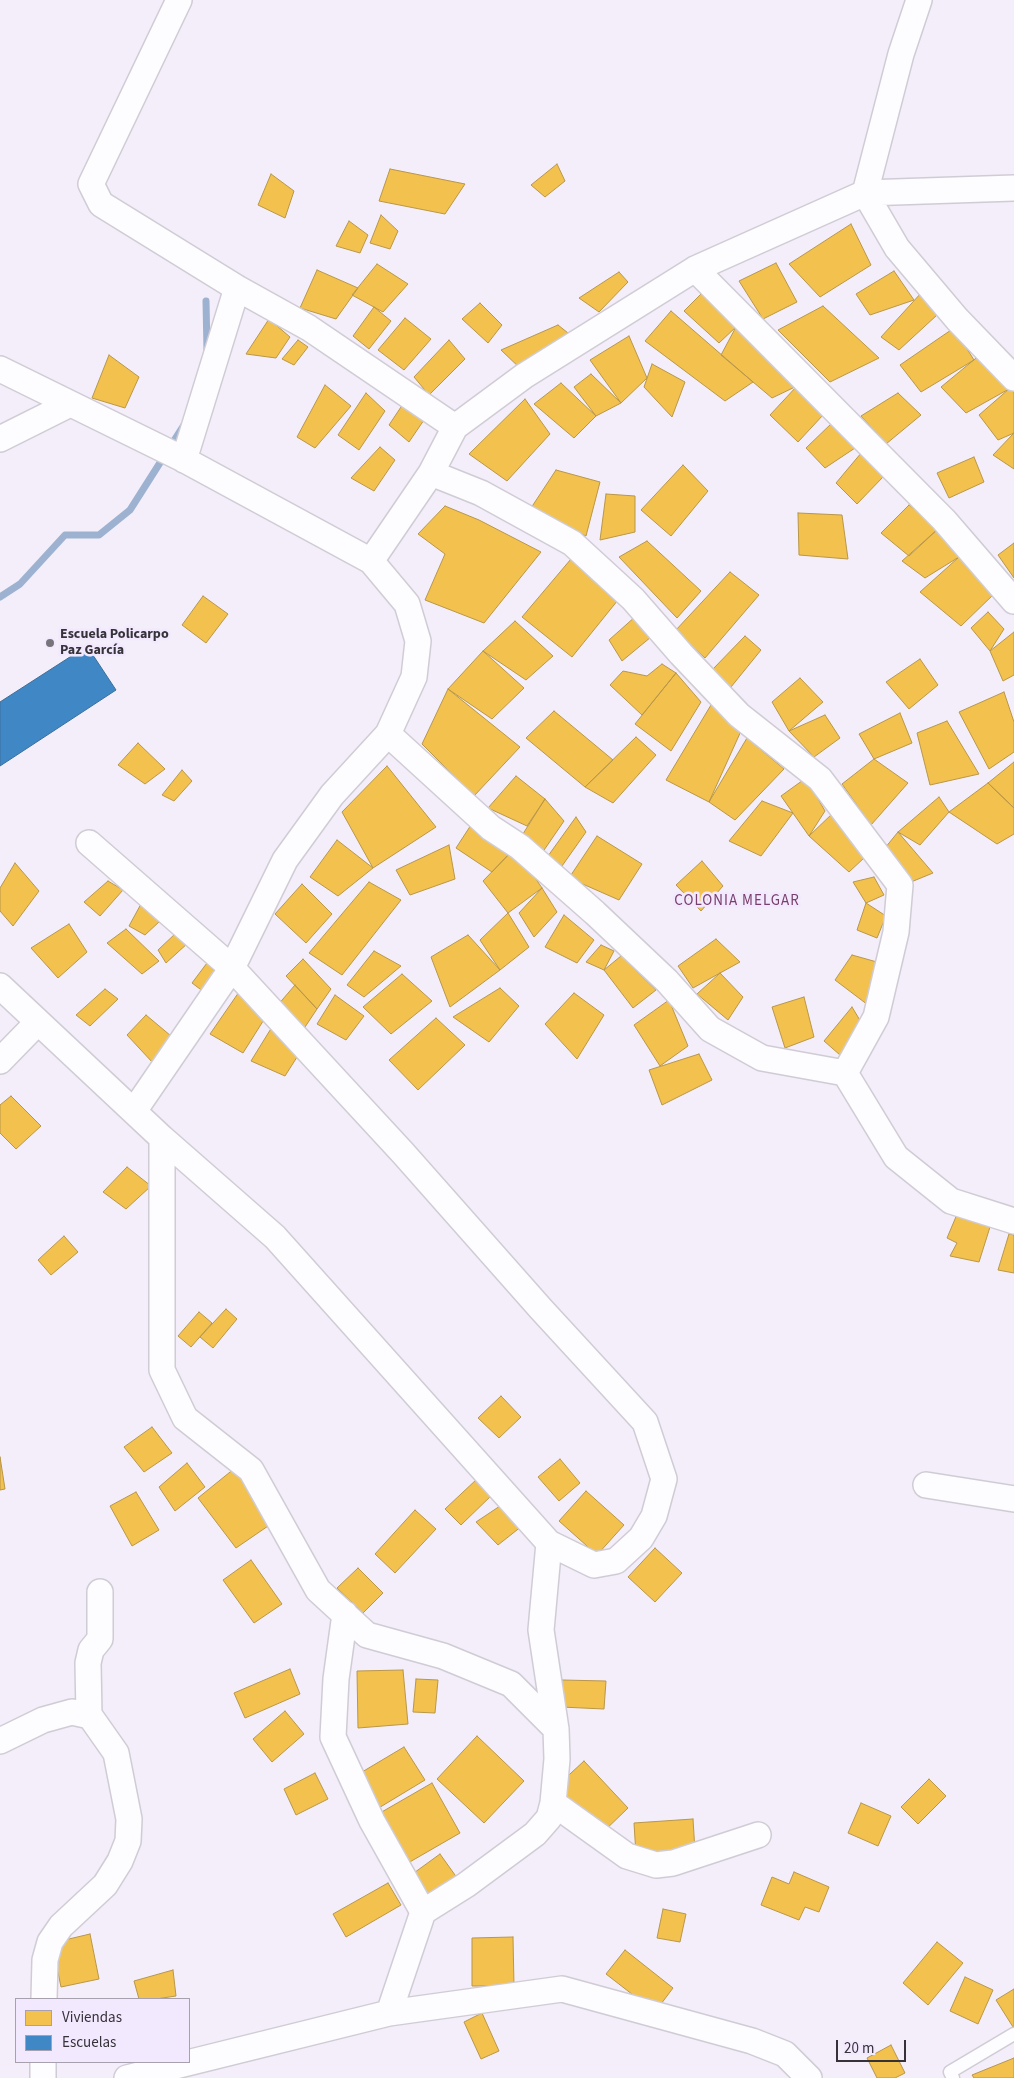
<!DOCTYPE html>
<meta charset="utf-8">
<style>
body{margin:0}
#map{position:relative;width:1014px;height:2078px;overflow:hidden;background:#f3eef9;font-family:"Source Sans 3",sans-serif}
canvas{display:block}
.legend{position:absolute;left:15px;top:1998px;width:175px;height:65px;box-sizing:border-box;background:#f3e9fe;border:1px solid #a7a0af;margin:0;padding:6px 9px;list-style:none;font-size:15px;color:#353239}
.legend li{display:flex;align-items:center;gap:10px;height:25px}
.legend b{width:25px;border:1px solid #a7a0af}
.scale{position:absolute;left:836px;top:2040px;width:70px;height:22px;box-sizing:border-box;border:2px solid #353239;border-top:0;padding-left:6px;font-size:15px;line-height:18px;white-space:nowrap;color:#353239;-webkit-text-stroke:4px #f3e9fe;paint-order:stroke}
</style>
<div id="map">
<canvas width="1014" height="2078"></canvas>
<ul class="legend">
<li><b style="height:14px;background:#f2c14e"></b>Viviendas</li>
<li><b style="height:14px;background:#3f88c5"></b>Escuelas</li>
</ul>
<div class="scale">20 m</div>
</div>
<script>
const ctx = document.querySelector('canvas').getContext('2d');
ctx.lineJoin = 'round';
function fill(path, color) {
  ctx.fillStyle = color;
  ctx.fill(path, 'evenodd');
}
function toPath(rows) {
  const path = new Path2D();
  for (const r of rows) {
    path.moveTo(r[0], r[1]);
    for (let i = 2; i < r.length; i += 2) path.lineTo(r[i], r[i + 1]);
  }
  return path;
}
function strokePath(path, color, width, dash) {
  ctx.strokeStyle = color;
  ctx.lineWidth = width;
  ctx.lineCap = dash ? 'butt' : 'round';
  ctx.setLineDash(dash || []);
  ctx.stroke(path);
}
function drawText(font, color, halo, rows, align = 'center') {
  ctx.font = font + ' "Source Sans 3",sans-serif';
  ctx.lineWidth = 5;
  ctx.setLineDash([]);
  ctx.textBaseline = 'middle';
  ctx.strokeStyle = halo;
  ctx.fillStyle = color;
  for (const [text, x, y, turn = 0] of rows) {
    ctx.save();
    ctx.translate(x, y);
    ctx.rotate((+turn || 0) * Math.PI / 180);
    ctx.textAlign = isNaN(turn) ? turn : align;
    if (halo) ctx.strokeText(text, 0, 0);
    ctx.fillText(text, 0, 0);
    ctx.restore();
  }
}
const homes = toPath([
 [557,164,565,181,545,197,531,185,557,164],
 [390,169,465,184,445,214,379,201,390,169],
 [271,174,294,191,285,218,258,205,271,174],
 [381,215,398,231,390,249,370,243,381,215],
 [349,221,368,235,360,253,336,246,349,221],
 [851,224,871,265,820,297,789,264,851,224],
 [776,263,797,302,763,319,739,281,776,263],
 [377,264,408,284,383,312,352,295,377,264],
 [317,270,358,288,336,319,300,308,317,270],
 [894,271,914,300,870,315,856,294,894,271],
 [619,272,628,282,599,312,579,298,619,272],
 [703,292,736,327,719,343,684,311,703,292],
 [922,292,937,315,899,350,881,337,922,292],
 [480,303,502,325,488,343,462,319,480,303],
 [823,306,879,358,830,382,778,330,823,306],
 [374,307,391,321,369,349,353,336,374,307],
 [671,311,753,382,725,401,645,341,671,311],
 [405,318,431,339,404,370,378,350,405,318],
 [269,319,290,337,276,358,246,354,269,319],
 [558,325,573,337,523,371,501,350,558,325],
 [736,327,797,386,772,398,721,355,736,327],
 [954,328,974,360,921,392,900,365,954,328],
 [629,336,647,378,621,403,590,360,629,336],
 [298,340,308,347,294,365,282,359,298,340],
 [449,340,465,359,429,395,414,377,449,340],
 [981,354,1009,389,966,413,941,387,981,354],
 [109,355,139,377,125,408,92,398,109,355],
 [652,364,685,382,672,417,644,387,652,364],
 [591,374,621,403,596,416,574,387,591,374],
 [561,383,596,416,574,438,534,404,561,383],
 [325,385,351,406,315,448,297,437,325,385],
 [797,386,824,414,798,442,770,415,797,386],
 [1009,389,1014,392,1014,433,998,440,979,415,1009,389],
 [366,393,385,411,359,450,338,435,366,393],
 [898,393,921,415,886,444,861,416,898,393],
 [525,399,550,434,507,481,469,454,525,399],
 [403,404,424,420,409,442,389,425,403,404],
 [833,422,858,446,825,468,806,448,833,422],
 [1014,433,1014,469,993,455,1014,433],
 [380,447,395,460,374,491,351,478,380,447],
 [862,452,883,477,857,504,836,483,862,452],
 [974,457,984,482,949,498,937,473,974,457],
 [683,465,708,491,671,536,641,510,683,465],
 [556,470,600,482,586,536,529,511,556,470],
 [606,494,635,496,635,532,600,540,606,494],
 [909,505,939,528,909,556,881,533,909,505],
 [445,506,479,520,541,552,484,623,425,600,445,554,418,534,445,506],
 [798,513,842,515,848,559,799,555,798,513],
 [939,528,959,557,925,578,902,561,939,528],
 [647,541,701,591,677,618,619,557,647,541],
 [1014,543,1014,578,998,555,1014,543],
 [959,557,995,593,961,626,920,592,959,557],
 [571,559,618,600,572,657,522,617,571,559],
 [730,572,759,595,705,658,675,631,730,572],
 [203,596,228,614,206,643,182,625,203,596],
 [988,612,1004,629,990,651,971,628,988,612],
 [636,616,651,637,622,661,609,640,636,616],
 [515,621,553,656,526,680,483,651,515,621],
 [1014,632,1014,675,1003,681,990,651,1014,632],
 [745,636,761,650,731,687,713,669,745,636],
 [483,651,524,688,492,719,448,689,483,651],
 [920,659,938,685,909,709,886,682,920,659],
 [662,664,676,673,642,715,610,685,623,671,647,676,662,664],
 [676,673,701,702,671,751,635,724,676,673],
 [800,678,823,702,789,731,772,702,800,678],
 [448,689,520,747,474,796,422,744,448,689],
 [1004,692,1014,722,1014,752,989,769,959,712,1004,692],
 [711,705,741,731,709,802,666,780,711,705],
 [554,711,613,760,585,787,526,738,554,711],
 [900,713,912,743,874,759,859,734,900,713],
 [825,715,840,738,814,757,789,731,825,715],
 [947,721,979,774,930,785,917,733,947,721],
 [636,737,656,755,613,803,585,787,636,737],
 [747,738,784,769,735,820,709,802,747,738],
 [138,743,165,769,145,784,118,765,138,743],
 [874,759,908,783,871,825,842,784,874,759],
 [1014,762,1014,808,988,783,1014,762],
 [387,766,436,827,373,868,342,812,387,766],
 [182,770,192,781,174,801,162,795,182,770],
 [516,776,545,799,527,826,488,808,516,776],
 [806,778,825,811,809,836,781,796,806,778],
 [988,783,1014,808,1014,834,997,844,949,812,988,783],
 [939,797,949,812,920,845,898,832,939,797],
 [545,799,564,821,542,853,521,837,545,799],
 [762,801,793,813,761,856,729,841,762,801],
 [833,813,865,857,849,872,809,836,833,813],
 [576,817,586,832,562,866,548,856,576,817],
 [471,825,509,854,492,872,456,848,471,825],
 [898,832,933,873,911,882,885,848,898,832],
 [597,836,642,864,619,900,569,878,597,836],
 [337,840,373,868,338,896,310,877,337,840],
 [449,845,455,879,410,895,396,870,449,845],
 [515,848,542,888,508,913,483,881,515,848],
 [702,861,723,886,701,911,676,885,702,861],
 [15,863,39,891,13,926,0,911,0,888,15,863],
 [874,877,884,895,866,903,853,882,874,877],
 [108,881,123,890,100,916,84,902,108,881],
 [369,882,401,900,342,975,309,953,369,882],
 [302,884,332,914,306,943,275,914,302,884],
 [542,888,557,912,534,937,519,913,542,888],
 [866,903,886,916,877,938,857,930,866,903],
 [141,904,160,921,145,935,129,926,141,904],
 [508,913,529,947,500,970,480,940,508,913],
 [564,915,594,940,577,963,545,947,564,915],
 [69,924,87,952,58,978,31,948,69,924],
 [126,929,159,961,142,974,107,943,126,929],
 [176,933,188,943,166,963,158,950,176,933],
 [468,935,500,970,450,1007,431,957,468,935],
 [716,939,740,962,693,988,678,966,716,939],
 [601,945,614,951,604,970,586,962,601,945],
 [374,951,401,966,364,997,347,985,374,951],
 [852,955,877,962,868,1005,835,980,852,955],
 [621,956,656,990,633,1008,604,970,621,956],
 [303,959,331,989,317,1009,286,976,303,959],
 [207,963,219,976,208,995,192,983,207,963],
 [720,973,743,997,728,1020,697,994,720,973],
 [402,974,432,1001,391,1034,363,1007,402,974],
 [295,985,317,1009,303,1030,277,1006,295,985],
 [500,988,519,1006,489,1042,453,1017,500,988],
 [105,989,118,999,90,1026,76,1015,105,989],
 [239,992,265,1018,243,1053,210,1034,239,992],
 [574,993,604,1015,577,1059,545,1024,574,993],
 [335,995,364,1016,346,1040,317,1024,335,995],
 [804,997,814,1037,785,1048,772,1007,804,997],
 [669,1000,688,1046,660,1066,634,1025,669,1000],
 [852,1007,864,1027,840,1055,824,1041,852,1007],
 [146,1015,177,1041,153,1063,127,1035,146,1015],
 [436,1018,465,1045,418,1090,389,1060,436,1018],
 [272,1027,299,1054,285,1076,251,1061,272,1027],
 [699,1054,712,1080,662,1105,649,1070,699,1054],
 [11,1096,41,1126,16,1149,0,1133,0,1105,11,1096],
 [127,1167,151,1186,126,1209,103,1192,127,1167],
 [958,1212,990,1227,979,1262,950,1256,957,1243,947,1238,958,1212],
 [1009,1234,1014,1235,1014,1273,998,1270,1009,1234],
 [64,1236,78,1252,51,1275,38,1260,64,1236],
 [226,1309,237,1319,213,1348,200,1337,226,1309],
 [199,1312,212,1323,191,1347,178,1336,199,1312],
 [501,1396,521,1417,499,1438,478,1418,501,1396],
 [152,1427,172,1453,144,1472,124,1447,152,1427],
 [0,1457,5,1489,0,1490,0,1457],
 [560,1459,580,1483,559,1501,538,1477,560,1459],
 [187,1463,205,1487,175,1511,159,1487,187,1463],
 [235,1468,271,1524,236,1548,198,1498,235,1468],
 [477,1479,493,1494,461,1525,445,1509,477,1479],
 [586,1491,624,1525,597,1555,559,1521,586,1491],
 [136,1492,159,1530,132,1546,110,1506,136,1492],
 [503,1504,522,1526,498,1545,476,1522,503,1504],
 [415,1510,436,1529,395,1573,375,1554,415,1510],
 [655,1548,682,1573,655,1602,628,1577,655,1548],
 [251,1560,282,1604,254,1623,223,1580,251,1560],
 [358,1568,383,1593,363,1613,337,1588,358,1568],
 [290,1669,300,1694,245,1718,234,1693,290,1669],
 [403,1670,408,1724,358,1728,357,1671,403,1670],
 [416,1679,438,1680,435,1713,413,1712,416,1679],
 [562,1680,606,1681,604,1709,561,1707,562,1680],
 [285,1711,304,1734,272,1762,253,1739,285,1711],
 [477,1736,524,1781,484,1823,437,1779,477,1736],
 [404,1747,425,1780,377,1809,357,1775,404,1747],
 [584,1761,628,1808,600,1835,556,1787,584,1761],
 [315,1773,328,1799,296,1815,284,1789,315,1773],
 [929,1779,946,1796,918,1824,901,1807,929,1779],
 [432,1783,460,1833,408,1863,380,1813,432,1783],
 [861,1803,891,1816,878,1846,848,1833,861,1803],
 [693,1819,695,1851,636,1855,634,1823,693,1819],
 [440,1854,460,1882,426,1906,407,1878,440,1854],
 [794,1872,829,1887,819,1912,805,1907,799,1920,761,1905,772,1877,789,1884,794,1872],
 [388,1883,401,1905,346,1937,333,1914,388,1883],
 [663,1909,686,1914,680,1942,657,1938,663,1909],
 [90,1934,99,1979,61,1987,52,1943,90,1934],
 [513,1937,514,1986,472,1986,472,1938,513,1937],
 [937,1942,963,1963,928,2005,903,1983,937,1942],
 [625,1950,673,1988,655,2012,606,1974,625,1950],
 [173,1970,176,1996,156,1999,139,1999,134,1981,173,1970],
 [965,1977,993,1990,978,2024,950,2011,965,1977],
 [1014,1989,1014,2027,1013,2027,996,2000,1014,1989],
 [482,2013,499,2051,481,2059,464,2022,482,2013],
 [891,2045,905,2073,895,2078,877,2078,867,2058,891,2045],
 [1014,2058,1014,2078,974,2078,972,2075,1014,2058]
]);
fill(homes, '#f2c14e');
strokePath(homes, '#b99648', 1);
const schools = toPath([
 [87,646,116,690,0,766,0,702,87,646]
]);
fill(schools, '#3f88c5');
strokePath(schools, '#3c6e9b', 1);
strokePath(toPath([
 [206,301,207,351],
 [0,597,20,584,65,535,99,535,130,510,184,425]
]), '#9db2d0', 7);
const service = toPath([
 [953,2078,950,2072,1014,2034]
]);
const minor = toPath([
 [179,0,91,184,101,204,237,288,309,328,455,427],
 [919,0,901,54,865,193,897,248,957,319,1014,378],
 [695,269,944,520,1014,601],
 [0,369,181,458,371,561,407,604,418,641,414,677,388,734,332,795,285,860,232,968,134,1111],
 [0,439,70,404],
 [184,460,237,288],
 [431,473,481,493,572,543,633,599,681,654,739,715,820,779,900,885,896,932,876,1017,845,1073],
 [371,561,431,473,455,427,524,376,695,269,865,193,1014,188],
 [388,734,491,828,520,847,595,913,667,981,710,1029,762,1058,845,1073,896,1157,951,1201,1014,1221],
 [89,843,232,968,403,1153,541,1309,645,1422,664,1479,654,1516,641,1538,616,1561,594,1565,549,1543],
 [0,986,162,1138,275,1237,549,1543,541,1630,556,1729,557,1759,553,1803,549,1818,535,1834,466,1885,423,1912,389,2013],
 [0,1061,38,1022],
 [162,1138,162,1370,185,1418,251,1470,318,1590,367,1635,443,1656,511,1684,556,1729],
 [926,1485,1014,1499],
 [345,1614,336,1679,333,1737,372,1821,423,1912],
 [89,1716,88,1663,91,1650,100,1639,100,1592],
 [0,1741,43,1720,72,1712,90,1716,116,1753,129,1819,128,1841,120,1861,105,1885,61,1926,50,1942,45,1960,44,1999],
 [553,1803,627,1856,656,1865,673,1863,758,1835],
 [43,2078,43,2062],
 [127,2078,389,2013,562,1989,752,2041,785,2054,809,2078]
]);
strokePath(service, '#d0ccd5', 15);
strokePath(minor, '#d0ccd5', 28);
strokePath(service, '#fdfcfe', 12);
strokePath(minor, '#fdfcfe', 25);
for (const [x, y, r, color] of [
 [50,643,5,"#78747c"]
]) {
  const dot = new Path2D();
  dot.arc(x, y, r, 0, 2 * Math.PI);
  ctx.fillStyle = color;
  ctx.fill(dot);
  strokePath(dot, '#f3e9fe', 2);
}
drawText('bold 14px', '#353239', '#f3e9fe', [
 ["Escuela Policarpo",60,635],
 ["Paz García",60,651]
], 'left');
ctx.letterSpacing = '1px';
drawText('15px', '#79406d', '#f3e9fe', [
 ["COLONIA MELGAR",737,902]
]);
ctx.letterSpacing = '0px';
</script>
